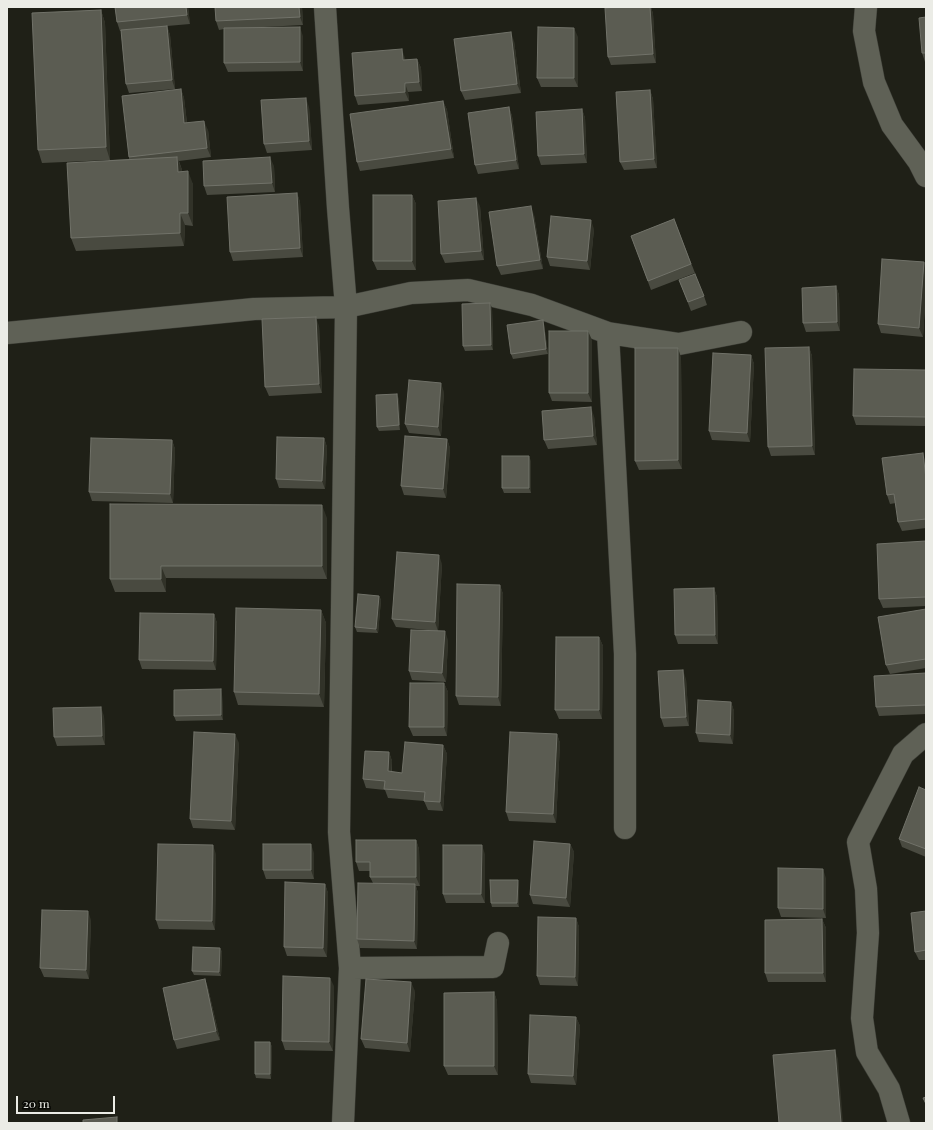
<!DOCTYPE html>
<style>
body{margin:0}
#map{position:relative;width:933px;height:1130px;overflow:hidden;background:#1f2017;font-family:"Playfair Display",serif}
canvas{display:block}
.frame{position:absolute;inset:0;border:8px solid #ebece6;pointer-events:none}
.scale{position:absolute;left:16px;top:1096px;width:99px;height:18px;box-sizing:border-box;border:2px solid #ebece6;border-top:0;padding-left:5px;font-size:12px;line-height:14px;white-space:nowrap;color:#ebece6;-webkit-text-stroke:3px #090a06;paint-order:stroke}
</style>
<div id="map">
<canvas width="933" height="1130"></canvas>
<div class="frame"></div>
<div class="scale">20 m</div>
</div>
<script>
const ctx = document.querySelector('canvas').getContext('2d');
ctx.lineJoin = 'round';
function toPath(rows) {
  const path = new Path2D();
  for (const r of rows) {
    path.moveTo(r[0], r[1]);
    for (let i = 2; i < r.length; i += 2) path.lineTo(r[i], r[i + 1]);
  }
  return path;
}
function strokePath(path, color, width, dash) {
  ctx.strokeStyle = color;
  ctx.lineWidth = width;
  ctx.lineCap = dash ? 'butt' : 'round';
  ctx.setLineDash(dash || []);
  ctx.stroke(path);
}
function fill(path, color) {
  ctx.fillStyle = color;
  ctx.fill(path, 'evenodd');
}
const minor = toPath([
 [325,7,338,208,346,307,339,832,350,968,343,1123],
 [866,7,864,31,874,82,892,125,919,162,926,176],
 [7,333,254,309,346,307,411,293,468,290,532,305,608,333,679,344,741,332],
 [608,333,625,654,625,828],
 [350,968,493,967,498,943],
 [899,1123,889,1089,867,1052,862,1018,868,933,866,889,858,842,903,754,926,734]
]);
strokePath(minor, '#3b3c35', 23);
strokePath(minor, '#5f6156', 22);
fill(toPath([
 [115,7,188,7,190,24,167,26,170,35,175,89,129,93,126,84,121,31,120,31,117,22],
 [215,7,302,7,303,25,264,27,303,36,303,71,228,72,224,63,224,29,219,30,216,21],
 [650,7,651,7,653,14,656,63,611,65,608,57],
 [101,10,105,23,110,160,129,159,129,157,181,89,184,98,187,123,208,130,211,157,179,161,182,170,182,172,193,184,193,226,185,225,184,246,76,251,71,238,109,160,42,163,38,150],
 [926,17,926,62,925,62,922,53],
 [578,37,578,87,541,87,537,78],
 [514,41,521,93,465,100,461,91],
 [405,58,405,60,417,59,421,68,422,91,408,92,409,101,358,105,355,96],
 [650,90,653,99,657,168,624,170,620,162],
 [443,101,447,110,454,158,360,171,357,162],
 [309,107,312,150,267,153,264,144],
 [509,107,512,116,519,169,478,174,475,165],
 [582,109,585,118,587,163,541,165,538,156],
 [274,166,275,192,207,195,204,186],
 [297,193,300,202,303,257,233,261,230,252],
 [412,195,416,204,416,270,377,270,373,261],
 [480,206,484,260,445,263,441,254],
 [534,215,543,269,501,275,497,266],
 [674,219,695,273,651,290,631,236],
 [594,229,590,270,550,266,547,257],
 [924,262,926,268,926,289,923,337,881,333,878,324],
 [679,280,704,296,707,305,691,311],
 [836,286,839,295,840,331,806,332,803,323],
 [492,308,493,350,465,351,463,346],
 [544,324,548,354,513,359,511,354],
 [319,326,322,393,269,396,265,387],
 [592,340,592,402,552,401,549,393],
 [809,347,812,356,815,455,771,456,768,447],
 [751,355,754,364,750,442,712,440,709,431],
 [681,357,682,469,639,470,635,461],
 [926,370,926,426,856,425,853,416],
 [444,392,441,436,409,433,405,424],
 [399,399,400,430,379,431,377,427],
 [594,416,597,445,548,449,544,440],
 [324,438,327,447,325,489,279,488,276,479],
 [447,439,450,448,446,498,404,495,401,486],
 [172,440,175,449,173,503,92,501,89,492],
 [531,461,531,493,504,493,502,488],
 [926,462,926,528,902,531,898,522,896,503,890,504,887,495],
 [327,518,327,579,166,578,166,592,115,592,110,579],
 [926,541,926,606,883,608,879,599],
 [442,564,438,631,396,627,392,619],
 [500,585,503,594,501,706,459,705,456,696],
 [714,588,717,597,718,644,678,644,675,635],
 [379,596,381,600,378,633,357,632,355,627],
 [321,610,326,623,324,707,238,705,234,692],
 [926,610,926,668,890,674,886,665],
 [214,614,217,623,216,670,142,669,139,660],
 [599,637,603,646,602,719,559,719,555,710],
 [448,640,446,682,412,680,409,671],
 [926,673,926,714,879,716,876,707],
 [686,679,689,726,664,727,661,718],
 [444,683,448,692,447,736,413,736,409,727],
 [222,694,223,720,176,721,174,716],
 [731,702,734,711,733,744,699,742,696,733],
 [104,716,105,745,57,746,54,737],
 [557,734,560,743,556,823,509,821,506,812],
 [239,743,235,830,193,828,190,819],
 [443,745,447,754,443,811,428,810,424,801,388,798,385,790,366,788,363,779,389,752,392,761,392,772,402,773],
 [926,790,926,857,902,847,899,839],
 [416,840,419,849,420,886,416,886,418,893,417,949,360,948,357,939,373,883,370,877,370,871,359,871,356,862],
 [570,844,574,852,570,907,533,904,530,895],
 [314,853,314,879,266,879,263,870],
 [216,854,215,930,159,929,156,920],
 [485,854,485,903,446,903,443,894],
 [826,878,826,918,781,917,778,908],
 [325,884,328,893,327,957,287,956,284,947],
 [519,885,519,907,492,907,491,903],
 [926,911,926,960,919,960,915,952],
 [576,918,579,927,578,986,540,985,537,976],
 [822,919,826,928,826,982,768,982,765,973],
 [91,920,89,979,44,977,40,968],
 [220,948,222,952,221,976,194,975,192,971],
 [205,979,208,988,220,1040,177,1049,174,1040],
 [334,986,333,1051,285,1050,282,1041],
 [415,991,410,1052,365,1048,361,1039],
 [494,992,497,1001,498,1075,448,1075,444,1066],
 [576,1017,580,1026,576,1085,531,1083,528,1074],
 [270,1042,272,1047,271,1079,256,1078,255,1074]
]), '#494a40');
fill(toPath([
 [186,7,188,7,190,24,187,15],
 [299,7,302,7,303,25,300,17],
 [650,7,651,7,653,14,656,63,653,54],
 [101,10,105,23,110,160,106,147],
 [167,26,170,35,175,89,172,80],
 [300,27,303,36,303,71,300,62],
 [574,28,578,37,578,87,574,78],
 [511,32,514,41,521,93,517,84],
 [402,49,405,58,406,69,403,60],
 [417,59,421,68,422,91,419,82],
 [405,83,408,92,409,101,405,92],
 [181,89,184,98,188,132,184,123],
 [650,90,653,99,657,168,654,159],
 [306,98,309,107,312,150,309,141],
 [443,101,447,110,454,158,451,149],
 [509,107,512,116,519,169,516,160],
 [582,109,585,118,587,163,584,154],
 [204,121,208,130,211,157,207,148],
 [177,157,182,170,182,185,178,172],
 [270,157,274,166,275,192,272,183],
 [188,171,193,184,193,226,188,213],
 [297,193,300,202,303,257,300,248],
 [412,195,416,204,416,270,412,261],
 [476,198,480,206,484,260,481,251],
 [531,206,534,215,543,269,540,260],
 [180,213,185,225,184,246,180,233],
 [591,220,594,229,590,270,587,261],
 [924,262,926,268,926,289,923,337,919,328],
 [836,286,839,295,840,331,837,322],
 [490,303,492,308,493,350,491,345],
 [316,317,319,326,322,393,319,384],
 [543,320,544,324,548,354,546,349],
 [588,331,592,340,592,402,588,393],
 [809,347,812,356,815,455,812,446],
 [678,348,681,357,682,469,678,460],
 [751,355,754,364,750,442,747,433],
 [441,383,444,392,441,436,438,427],
 [397,394,399,399,400,430,399,425],
 [591,407,594,416,597,445,593,436],
 [324,438,327,447,325,489,322,481],
 [447,439,450,448,446,498,443,489],
 [172,440,175,449,173,503,170,494],
 [923,453,926,463,926,479],
 [529,456,531,461,531,493,529,488],
 [322,505,327,518,327,579,322,566],
 [439,555,442,564,438,631,435,622],
 [161,566,166,578,166,592,161,579],
 [500,585,503,594,501,706,498,697],
 [714,588,717,597,718,644,715,635],
 [379,596,381,600,378,633,376,629],
 [321,610,326,623,324,707,319,694],
 [214,614,217,623,216,670,213,661],
 [445,631,448,640,446,682,442,673],
 [599,637,603,646,602,719,599,710],
 [683,670,686,679,689,726,686,717],
 [444,683,448,692,447,736,444,727],
 [221,689,222,694,223,720,221,715],
 [731,702,734,711,733,744,730,735],
 [101,707,104,716,105,745,102,736],
 [235,734,239,743,235,830,231,821],
 [557,734,560,743,556,823,553,814],
 [443,745,447,754,443,811,440,802],
 [389,752,392,761,391,780,388,771],
 [416,840,419,849,420,886,416,877],
 [311,844,314,853,314,879,311,870],
 [570,844,574,852,570,907,566,898],
 [213,845,216,854,215,930,212,921],
 [482,845,485,854,485,903,481,894],
 [823,869,826,878,826,918,823,909],
 [518,880,519,885,519,907,517,903],
 [325,884,328,893,327,957,323,948],
 [415,884,418,893,417,949,414,941],
 [88,911,91,920,89,979,86,970],
 [576,918,579,927,578,986,575,977],
 [822,919,826,928,826,982,823,973],
 [220,948,222,952,221,976,219,972],
 [330,978,334,986,333,1051,329,1042],
 [205,979,208,988,220,1040,216,1031],
 [411,982,415,991,410,1052,407,1043],
 [494,992,497,1001,498,1075,494,1066],
 [576,1017,580,1026,576,1085,573,1076],
 [270,1042,272,1047,271,1079,270,1074],
 [835,1050,838,1059,843,1123,841,1123]
]), '#313228');
const building = toPath([
 [115,7,186,7,187,15,117,22,115,7],
 [215,7,299,7,300,17,216,21,215,7],
 [617,7,650,7,653,54,608,57,605,8,617,7],
 [101,10,106,147,38,150,32,13,101,10],
 [926,17,926,53,922,53,919,18,926,17],
 [167,26,172,80,126,84,121,30,167,26],
 [300,27,300,62,224,63,224,28,300,27],
 [538,27,574,28,574,78,537,78,538,27],
 [511,32,517,84,461,91,454,39,511,32],
 [402,49,403,60,417,59,419,82,405,83,405,92,355,96,352,53,402,49],
 [181,89,184,123,204,121,207,148,129,157,122,96,181,89],
 [650,90,654,159,620,162,616,92,650,90],
 [306,98,309,141,264,144,261,100,306,98],
 [443,101,451,149,357,162,350,114,443,101],
 [509,107,516,160,475,165,468,113,509,107],
 [582,109,584,154,538,156,536,112,582,109],
 [177,157,178,172,188,171,188,213,180,213,180,233,71,238,67,163,177,157],
 [270,157,272,183,204,186,203,161,270,157],
 [297,193,300,248,230,252,227,197,297,193],
 [373,195,412,195,412,261,373,261,373,195],
 [476,198,481,251,441,254,438,201,476,198],
 [531,206,540,260,497,266,489,212,531,206],
 [551,216,591,220,587,261,547,257,551,216],
 [674,219,691,264,648,281,631,236,674,219],
 [882,259,924,262,919,328,878,324,882,259],
 [695,274,704,296,688,302,679,280,695,274],
 [836,286,837,322,803,323,802,288,836,286],
 [490,303,491,345,463,346,462,304,490,303],
 [316,317,319,384,265,387,262,319,316,317],
 [543,320,546,349,511,354,507,325,543,320],
 [549,331,588,331,588,393,549,393,549,331],
 [809,347,812,446,768,447,765,348,809,347],
 [635,348,678,348,678,460,635,461,635,348],
 [713,353,751,355,747,433,709,431,713,353],
 [854,369,926,370,926,417,853,416,854,369],
 [409,380,441,383,438,427,405,424,409,380],
 [397,394,399,425,377,427,376,395,397,394],
 [591,407,593,436,544,440,542,411,591,407],
 [405,436,447,439,443,489,401,486,405,436],
 [277,437,324,438,322,481,276,479,277,437],
 [91,438,172,440,170,494,89,492,91,438],
 [923,453,926,479,926,519,898,522,894,494,887,495,882,458,923,453],
 [502,456,529,456,529,488,502,488,502,456],
 [110,504,322,505,322,566,161,566,161,579,110,579,110,504],
 [926,541,926,597,879,599,877,544,926,541],
 [397,552,439,555,435,622,392,619,397,552],
 [457,584,500,585,498,697,456,696,457,584],
 [714,588,715,635,675,635,674,589,714,588],
 [358,594,379,596,376,629,355,627,358,594],
 [236,608,321,610,319,694,234,692,236,608],
 [926,609,926,659,886,665,878,617,926,609],
 [140,613,214,614,213,661,139,660,140,613],
 [411,630,445,631,442,673,409,671,411,630],
 [556,637,599,637,599,710,555,710,556,637],
 [683,670,686,717,661,718,658,671,683,670],
 [926,673,926,705,876,707,874,676,926,673],
 [410,683,444,683,444,727,409,727,410,683],
 [221,689,221,715,174,716,174,690,221,689],
 [698,700,731,702,730,735,696,733,698,700],
 [101,707,102,736,54,737,53,708,101,707],
 [194,732,235,734,231,821,190,819,194,732],
 [510,732,557,734,553,814,506,812,510,732],
 [405,742,443,745,440,802,424,801,425,792,384,789,385,781,363,779,365,751,389,752,388,771,402,773,405,742],
 [919,787,926,790,926,849,899,839,919,787],
 [356,840,416,840,416,877,370,877,370,862,356,862,356,840],
 [534,841,570,844,566,898,530,895,534,841],
 [158,844,213,845,212,921,156,920,158,844],
 [263,844,311,844,311,870,263,870,263,844],
 [443,845,482,845,481,894,443,894,443,845],
 [778,868,823,869,823,909,778,908,778,868],
 [490,880,518,880,517,903,491,903,490,880],
 [285,882,325,884,323,948,284,947,285,882],
 [358,883,415,884,414,941,357,939,358,883],
 [42,910,88,911,86,970,40,968,42,910],
 [926,911,926,950,915,952,911,913,926,911],
 [538,917,576,918,575,977,537,976,538,917],
 [822,919,823,973,765,973,765,920,822,919],
 [193,947,220,948,219,972,192,971,193,947],
 [283,976,330,978,329,1042,282,1041,283,976],
 [205,979,216,1031,174,1040,163,988,205,979],
 [366,979,411,982,407,1043,361,1039,366,979],
 [494,992,494,1066,444,1066,444,993,494,992],
 [530,1015,576,1017,573,1076,528,1074,530,1015],
 [255,1042,270,1042,270,1074,255,1074,255,1042],
 [835,1050,841,1123,779,1123,773,1055,835,1050],
 [926,1097,926,1104,923,1098,926,1097],
 [117,1117,117,1123,83,1123,83,1120,117,1117]
]);
fill(building, '#5b5c52');
strokePath(building, '#717269', 1);
</script>
